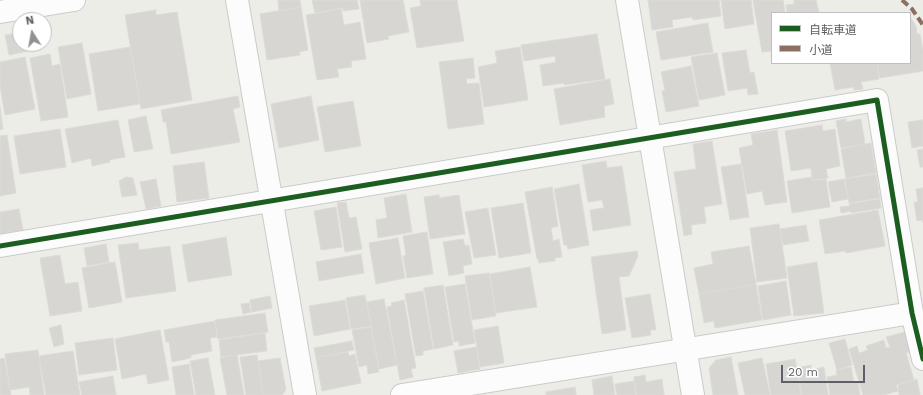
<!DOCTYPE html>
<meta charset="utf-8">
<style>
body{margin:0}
#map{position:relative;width:923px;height:395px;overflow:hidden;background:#edede8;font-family:"Work Sans","Noto Sans JP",sans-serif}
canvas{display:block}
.legend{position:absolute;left:771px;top:12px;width:140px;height:52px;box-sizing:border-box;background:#fff;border:1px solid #bfbfc1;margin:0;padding:5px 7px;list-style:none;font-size:12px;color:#5e6065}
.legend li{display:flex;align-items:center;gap:8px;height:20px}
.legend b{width:20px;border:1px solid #bfbfc1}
.north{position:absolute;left:12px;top:12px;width:40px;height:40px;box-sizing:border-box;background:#fff;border:1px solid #bfbfc1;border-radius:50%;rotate:349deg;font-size:11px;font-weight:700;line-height:16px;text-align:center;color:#5e6065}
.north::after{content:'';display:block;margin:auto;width:14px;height:18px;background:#909193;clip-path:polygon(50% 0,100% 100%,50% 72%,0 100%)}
.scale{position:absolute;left:781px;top:365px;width:84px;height:18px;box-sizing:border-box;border:2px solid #5e6065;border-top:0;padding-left:5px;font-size:12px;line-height:14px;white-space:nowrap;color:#5e6065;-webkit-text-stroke:3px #fff;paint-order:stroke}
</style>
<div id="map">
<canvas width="923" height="395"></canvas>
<ul class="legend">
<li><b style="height:5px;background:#1b5e20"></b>自転車道</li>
<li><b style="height:5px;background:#8d6e63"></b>小道</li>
</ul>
<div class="north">N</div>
<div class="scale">20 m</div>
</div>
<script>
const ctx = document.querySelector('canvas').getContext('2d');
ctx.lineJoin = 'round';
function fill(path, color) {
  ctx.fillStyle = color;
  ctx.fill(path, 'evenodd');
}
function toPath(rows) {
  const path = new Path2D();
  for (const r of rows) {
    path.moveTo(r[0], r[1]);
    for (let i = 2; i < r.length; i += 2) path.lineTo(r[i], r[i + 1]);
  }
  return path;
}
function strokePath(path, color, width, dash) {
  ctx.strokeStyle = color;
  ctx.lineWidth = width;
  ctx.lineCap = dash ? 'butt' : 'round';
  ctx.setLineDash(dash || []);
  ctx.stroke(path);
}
const building = toPath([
 [278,0,300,0,301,7,279,11,278,0],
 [312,0,357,0,359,9,343,11,343,8,315,13,312,0],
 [360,0,403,0,409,32,388,36,389,39,367,43,360,0],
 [420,0,457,0,464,41,417,48,410,8,421,6,420,0],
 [648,0,719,0,721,16,693,20,692,17,672,20,673,27,652,30,648,0],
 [721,0,751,0,754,24,725,29,721,0],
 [753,0,783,0,785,13,772,13,772,51,762,52,753,0],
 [794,0,816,0,819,13,787,13,786,5,794,4,794,0],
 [301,7,308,50,299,52,300,55,267,60,260,14,301,7],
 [341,9,344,25,360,22,366,59,351,61,352,67,337,69,339,77,317,80,306,15,341,9],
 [156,10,156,15,177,12,192,100,141,109,125,15,156,10],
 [910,17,916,26,917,34,920,34,923,51,923,71,880,78,877,63,910,63,910,17],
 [708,23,713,52,661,60,656,32,708,23],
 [20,33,20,44,27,44,28,51,9,55,5,35,20,33],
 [597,34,605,79,564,85,564,83,543,86,540,65,556,62,555,56,524,61,521,45,597,34],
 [82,43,91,94,67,99,58,47,82,43],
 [130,47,140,104,98,111,89,54,130,47],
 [520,47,528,100,484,107,478,67,497,63,495,51,520,47],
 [746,50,750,73,754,72,758,94,748,95,747,88,728,91,722,53,746,50],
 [717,53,725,95,699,100,691,57,717,53],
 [50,54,52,66,60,64,68,117,41,121,30,58,50,54],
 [25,57,35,109,5,115,0,86,0,62,25,57],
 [473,58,475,78,466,79,467,84,479,83,484,124,448,129,439,62,473,58],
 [830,63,877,63,879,79,861,82,863,89,854,90,853,87,835,90,830,63],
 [691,66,699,106,666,112,662,91,665,90,661,72,691,66],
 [610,79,614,104,604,106,605,117,560,125,554,89,610,79],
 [238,96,240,107,233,109,240,142,171,154,166,122,163,122,161,110,238,96],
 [311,96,319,140,279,148,271,104,311,96],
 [353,101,361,146,325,152,317,107,353,101],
 [0,107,3,129,0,130,0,107],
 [146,116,153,149,134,152,128,120,146,116],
 [846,119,846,122,861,119,865,144,841,148,836,121,846,119],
 [118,120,125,157,109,160,110,162,92,166,91,158,72,163,65,129,118,120],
 [923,120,923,146,912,148,908,122,923,120],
 [822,125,823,131,835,129,840,166,826,169,828,178,812,180,811,168,791,171,785,131,822,125],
 [60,129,66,167,20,174,14,136,60,129],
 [777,130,787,202,765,205,762,191,747,194,739,148,753,145,751,134,777,130],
 [7,135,16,193,0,196,0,136,7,135],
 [712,141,722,204,704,207,706,223,691,225,692,234,684,236,674,172,696,169,693,144,712,141],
 [871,143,876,173,846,178,841,149,871,143],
 [923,149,923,167,920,167,917,150,923,149],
 [606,161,607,168,622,166,631,225,593,231,590,210,604,208,602,200,588,202,582,165,606,161],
 [204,162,209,198,177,202,173,166,204,162],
 [741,164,749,217,730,220,721,167,741,164],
 [876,174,880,198,849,203,845,179,876,174],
 [126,177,133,178,137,195,122,197,119,181,126,177],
 [812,177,812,181,826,179,830,207,792,213,787,181,812,177],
 [156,179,161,206,146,209,140,182,156,179],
 [844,179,848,199,832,202,828,182,844,179],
 [579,184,589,245,568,249,567,245,564,245,554,189,579,184],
 [552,187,558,226,551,228,553,241,559,239,562,257,555,258,555,261,539,263,538,259,537,259,525,192,552,187],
 [923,188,923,223,922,220,917,221,914,202,918,202,916,189,923,188],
 [406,194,412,232,378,238,376,220,387,218,384,198,406,194],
 [439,195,439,198,459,195,465,234,430,239,424,197,439,195],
 [880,199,881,208,851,213,851,211,841,213,840,207,850,206,849,204,880,199],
 [346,202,349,218,356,217,362,249,345,252,337,203,346,202],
 [523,203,531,253,499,258,491,208,523,203],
 [336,207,342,247,321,250,314,211,336,207],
 [488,208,496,255,474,258,465,212,488,208],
 [19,209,23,230,0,234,0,212,19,209],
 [878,210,885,246,846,253,845,251,825,254,819,220,878,210],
 [779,224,787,278,757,282,750,228,779,224],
 [806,225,809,241,783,245,780,229,806,225],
 [427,232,433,274,407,278,403,256,406,255,403,236,427,232],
 [226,237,232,275,188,282,182,245,226,237],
 [398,238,405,278,376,284,369,243,398,238],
 [463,239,465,246,469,245,472,264,463,266,464,273,449,276,443,242,463,239],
 [138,243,139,250,170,246,176,291,126,298,118,245,138,243],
 [106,244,109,262,87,266,84,248,106,244],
 [749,246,756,284,699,294,694,268,713,264,711,252,749,246],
 [637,251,638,256,629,276,619,277,626,330,602,334,591,257,637,251],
 [361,254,364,273,319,281,316,262,361,254],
 [60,255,65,284,78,282,82,311,50,316,40,258,60,255],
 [115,262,122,302,89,308,82,268,115,262],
 [817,262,824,313,794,316,787,267,817,262],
 [530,267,537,307,496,313,490,274,530,267],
 [489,273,496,316,472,320,465,276,489,273],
 [786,281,791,315,763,320,758,286,786,281],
 [465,284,475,343,459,346,459,341,454,342,445,287,465,284],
 [756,284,762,320,715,328,714,321,704,323,699,294,756,284],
 [443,285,453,345,434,349,424,288,443,285],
 [423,291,433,349,423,351,423,355,416,356,405,294,423,291],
 [650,294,656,330,650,330,651,335,632,338,625,298,650,294],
 [365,295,371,326,351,329,346,298,365,295],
 [270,296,272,308,252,312,250,300,270,296],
 [384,299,397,365,379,369,367,302,384,299],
 [345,300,350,329,314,336,309,306,345,300],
 [404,300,416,368,411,369,413,377,400,380,387,307,392,306,391,303,404,300],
 [249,303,251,312,243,314,241,304,249,303],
 [265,313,268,332,218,339,215,320,265,313],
 [215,321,217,337,210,338,212,351,191,355,191,358,172,362,169,342,166,342,164,330,215,321],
 [61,325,64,344,54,347,49,328,61,325],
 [498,326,504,363,480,367,474,330,498,326],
 [371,327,379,372,368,374,367,365,359,367,352,330,371,327],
 [160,330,169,380,148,384,146,374,122,379,115,339,160,330],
 [905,332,911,351,906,353,914,380,896,385,898,391,884,395,863,395,849,349,857,346,859,353,868,350,866,346,884,340,886,348,890,347,886,337,905,332],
 [265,333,267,351,221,357,219,340,265,333],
 [113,338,117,370,79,375,75,343,113,338],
 [845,339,852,365,837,370,829,343,845,339],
 [352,341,354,350,316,358,314,348,352,341],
 [476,347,480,369,458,373,454,351,476,347],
 [38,350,44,395,30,395,29,387,10,390,5,354,38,350],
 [73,351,80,395,46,395,39,356,73,351],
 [348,352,349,356,355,354,361,383,322,391,316,358,348,352],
 [237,355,244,395,227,395,220,358,237,355],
 [257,355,263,395,246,395,240,357,257,355],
 [731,357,738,395,713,395,709,368,716,360,731,357],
 [4,358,11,395,0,395,0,359,4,358],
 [208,358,215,395,196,395,190,361,208,358],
 [280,358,286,390,282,395,263,395,258,361,280,358],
 [762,358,770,395,745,395,738,363,762,358],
 [795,359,801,395,771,395,766,364,795,359],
 [189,364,194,395,176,395,172,367,189,364],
 [811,365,811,370,824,367,828,395,802,395,797,368,811,365],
 [851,367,854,383,858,382,860,395,830,395,827,377,837,375,836,370,851,367],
 [645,375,646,382,662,379,664,395,637,395,634,377,645,375],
 [113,376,116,395,82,395,79,382,113,376],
 [612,376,615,395,594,395,592,380,612,376],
 [917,379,920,395,899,395,898,385,917,379],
 [634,381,636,395,617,395,615,384,634,381],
 [575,387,576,395,546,395,546,392,575,387]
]);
fill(building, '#d7d6d3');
strokePath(building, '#dcdbd7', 1);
const minor = toPath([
 [237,0,305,395],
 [627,0,693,395],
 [0,12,74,0],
 [0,246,877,100,912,313,923,359],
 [402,395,912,313]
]);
strokePath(minor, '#cacbca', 24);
strokePath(minor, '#fcfcfc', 22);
strokePath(toPath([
 [902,0,912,9,923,25]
]), '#8d6e63', 4, [8, 4]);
strokePath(toPath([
 [0,246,877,100,912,313,923,359]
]), '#1b5e20', 5);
</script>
